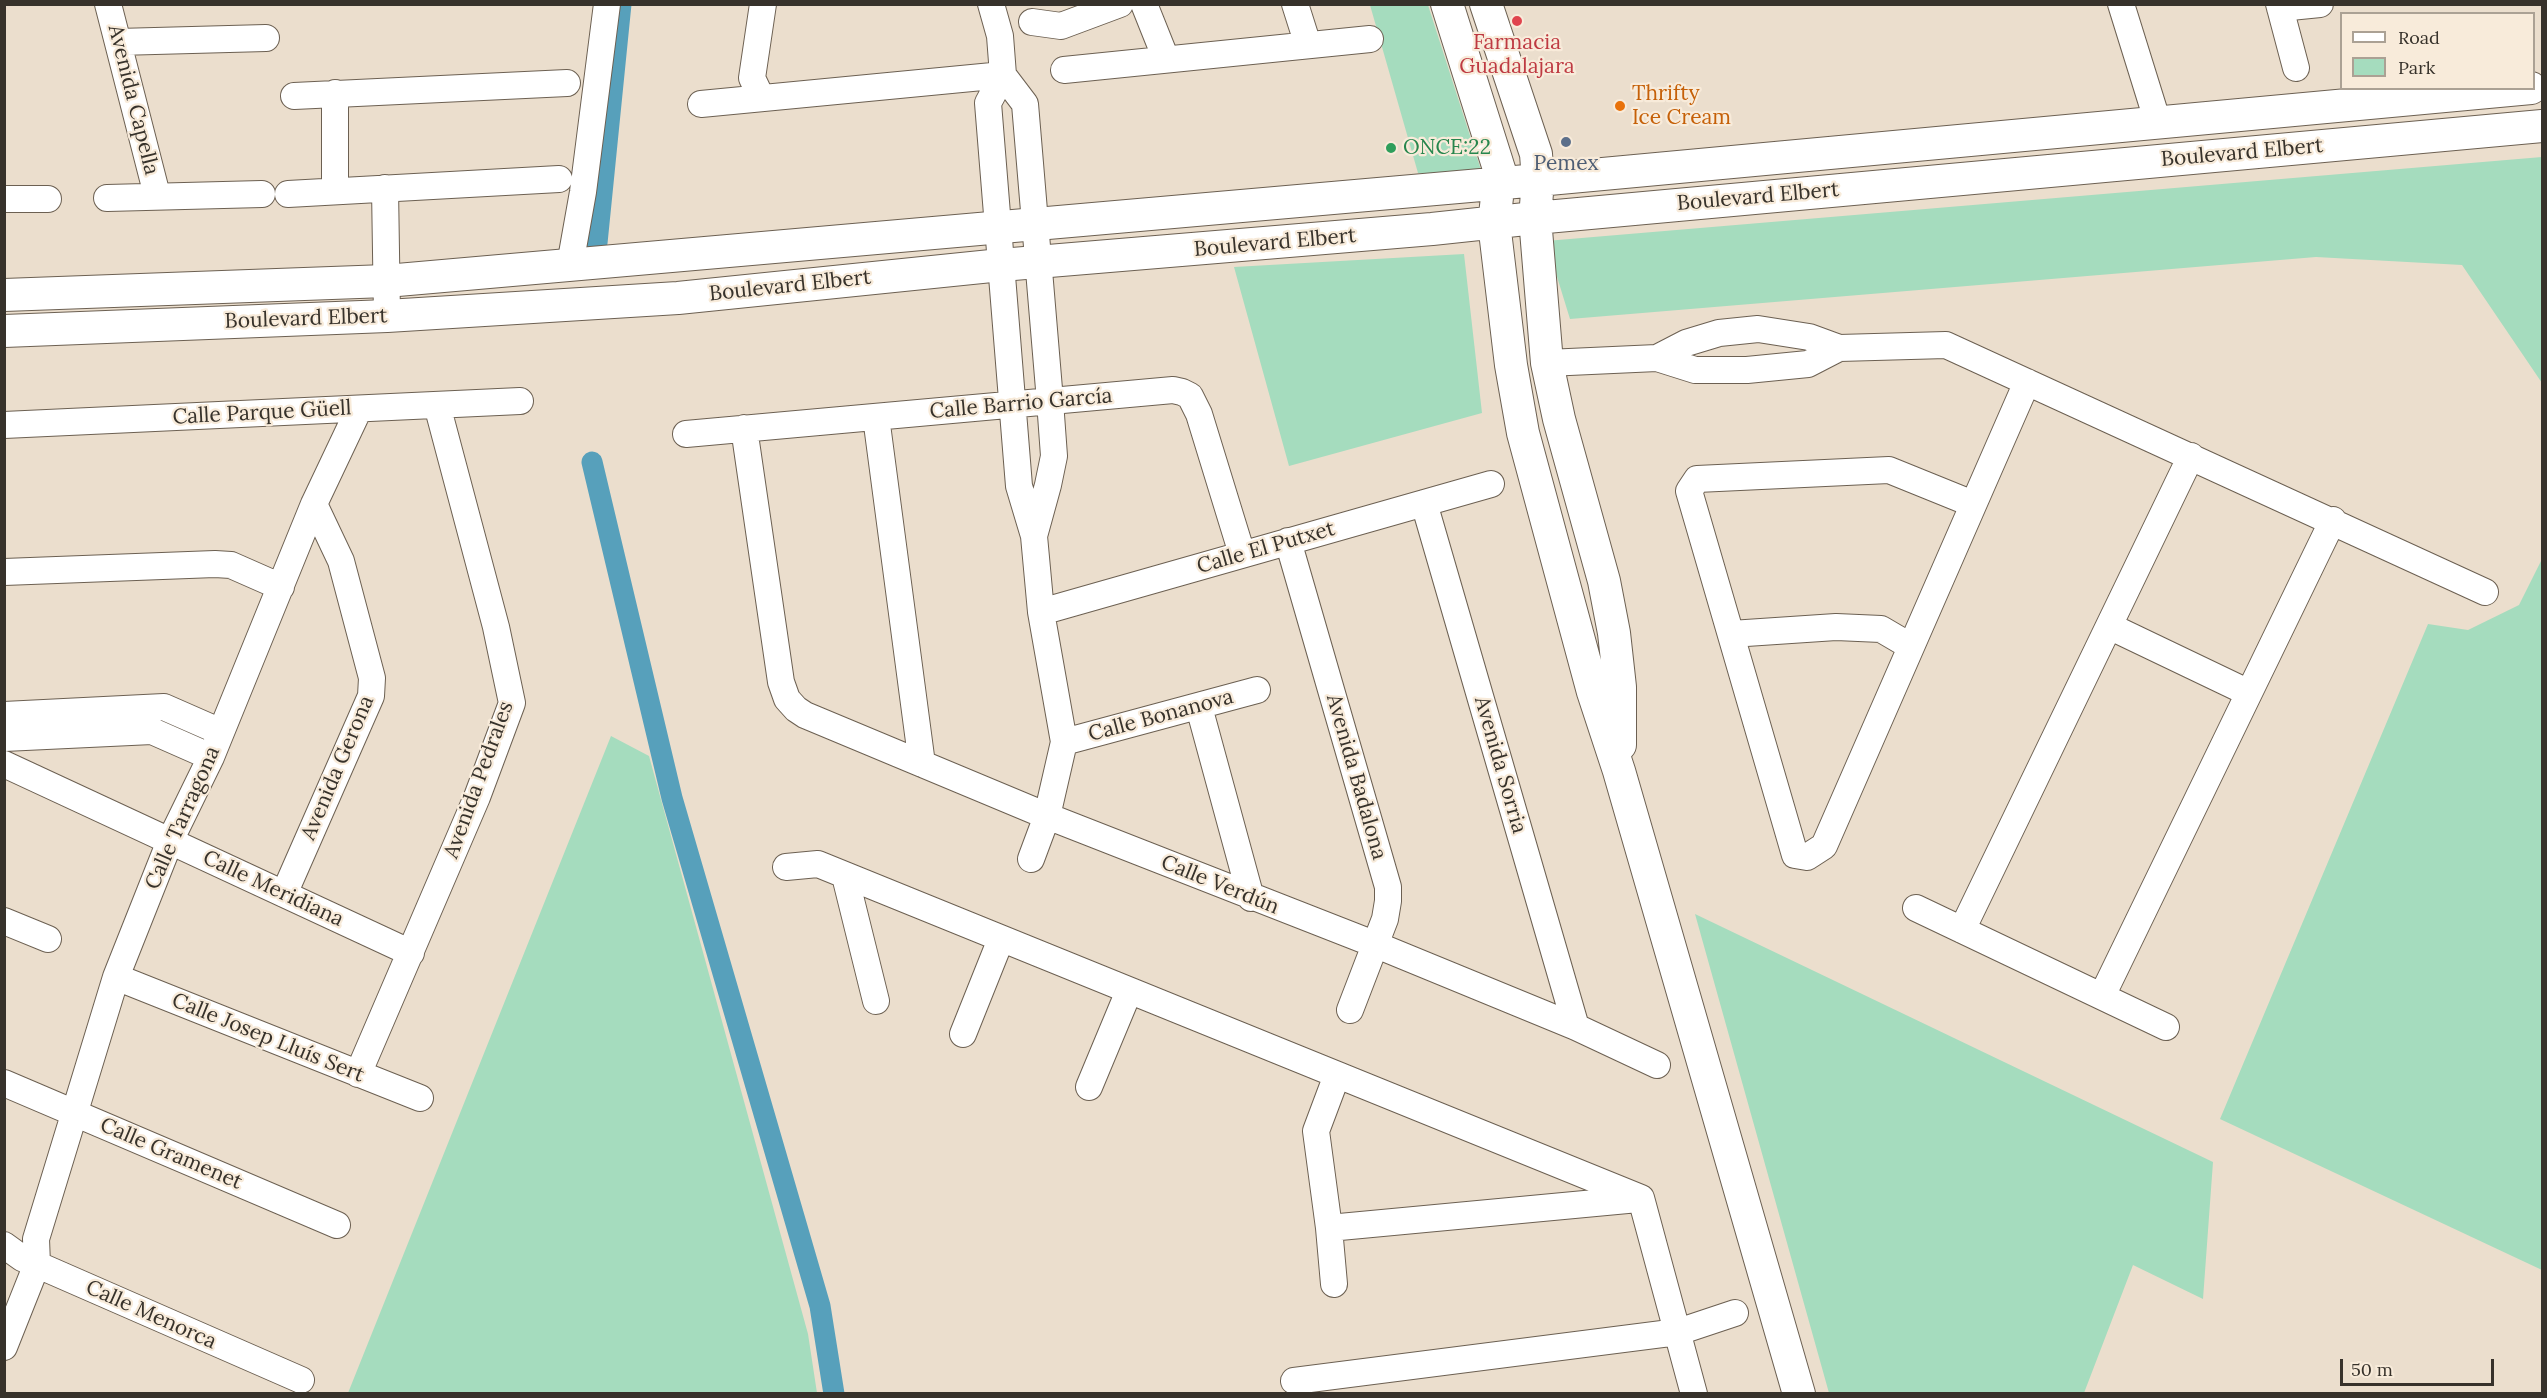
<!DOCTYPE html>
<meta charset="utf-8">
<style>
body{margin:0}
#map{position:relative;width:2547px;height:1398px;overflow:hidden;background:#ebdecd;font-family:Lora,serif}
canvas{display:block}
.frame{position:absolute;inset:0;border:6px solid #37322b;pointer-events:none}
.legend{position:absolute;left:2340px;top:12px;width:195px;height:78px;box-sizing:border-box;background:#f8ebda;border:2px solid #aba194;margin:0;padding:8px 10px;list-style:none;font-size:18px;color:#37322b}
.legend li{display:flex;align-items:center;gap:12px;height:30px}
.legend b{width:30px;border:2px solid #aba194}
.scale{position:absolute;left:2340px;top:1359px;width:154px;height:27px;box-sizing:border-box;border:3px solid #37322b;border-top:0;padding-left:8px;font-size:18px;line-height:21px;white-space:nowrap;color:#37322b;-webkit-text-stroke:4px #f8ebda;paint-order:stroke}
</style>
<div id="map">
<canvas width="2547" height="1398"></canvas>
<div class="frame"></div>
<ul class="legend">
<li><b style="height:8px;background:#fff"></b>Road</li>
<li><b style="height:16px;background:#a5dcbe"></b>Park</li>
</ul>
<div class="scale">50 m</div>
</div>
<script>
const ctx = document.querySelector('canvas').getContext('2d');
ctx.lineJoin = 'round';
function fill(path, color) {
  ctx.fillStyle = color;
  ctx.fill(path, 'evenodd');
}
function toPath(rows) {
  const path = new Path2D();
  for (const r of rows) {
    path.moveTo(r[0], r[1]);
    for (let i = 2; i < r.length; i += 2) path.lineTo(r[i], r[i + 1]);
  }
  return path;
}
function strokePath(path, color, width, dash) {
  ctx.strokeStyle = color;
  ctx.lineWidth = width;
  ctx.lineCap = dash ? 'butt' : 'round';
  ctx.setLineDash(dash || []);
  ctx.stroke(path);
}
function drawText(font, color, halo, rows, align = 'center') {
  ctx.font = font + ' Lora,serif';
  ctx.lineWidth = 4.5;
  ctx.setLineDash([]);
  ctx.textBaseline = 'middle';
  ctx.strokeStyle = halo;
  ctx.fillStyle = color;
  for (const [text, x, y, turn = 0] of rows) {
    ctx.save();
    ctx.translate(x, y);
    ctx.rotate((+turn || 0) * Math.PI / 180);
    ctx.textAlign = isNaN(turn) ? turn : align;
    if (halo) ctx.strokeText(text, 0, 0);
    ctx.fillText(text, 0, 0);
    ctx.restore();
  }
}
fill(toPath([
 [1370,5,1428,5,1482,173,1418,173],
 [2542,157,2542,383,2462,265,2316,257,1570,319,1546,241],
 [1464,254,1482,413,1289,466,1234,267],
 [2542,559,2542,1270,2220,1119,2428,624,2468,630,2519,605],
 [611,736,649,756,808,1334,817,1393,348,1393],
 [1695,914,2213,1162,2203,1299,2133,1265,2084,1393,1829,1393]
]), '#a5dcbe');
strokePath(toPath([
 [597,243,621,4],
 [592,462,672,798,820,1306,834,1394]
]), '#57a0bb', 21);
const minor = toPath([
 [108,4,157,195],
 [991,4,1000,36,1003,75,1025,104,1050,401,1054,456,1048,485,1034,536],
 [1144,4,1166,59],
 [1295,4,1308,45],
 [2121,4,2158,123],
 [2279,4,2296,68],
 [2280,8,2320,4],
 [1032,22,1061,26,1120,4],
 [118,42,266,38],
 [1064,70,1370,39],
 [1003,75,988,103,1019,486,1034,536,1041,612,1064,742,1047,816,1031,859],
 [294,96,567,83],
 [761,97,752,78,763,4],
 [701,104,1003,75],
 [385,188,387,316],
 [335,191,335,93],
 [288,194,559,179],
 [107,198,262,194],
 [4,199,48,199],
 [570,265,583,192,607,4],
 [1657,358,1686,343,1719,333,1758,329,1809,337,1839,348,1946,345,2485,592],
 [1547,363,1657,358,1695,370,1747,370,1808,364,1839,348],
 [876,417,922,764],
 [4,425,520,401],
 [744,428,781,682,787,699,796,709,805,715,1047,816,1374,944,1576,1027,1657,1065],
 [686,434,1173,390,1182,392,1190,396,1199,414,1242,554],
 [1424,503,1576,1027],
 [1973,504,1889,470,1697,479,1689,491,1795,855,1807,857,1824,846,2027,382],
 [1288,541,1388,887,1388,901,1385,919,1350,1010],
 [4,572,215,564,231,565,281,587],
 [1041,612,1491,484],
 [2109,626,2249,693],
 [1731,634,1836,627,1881,629,1910,646],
 [1199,707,1251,898],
 [4,715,164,707,221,732],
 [4,738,152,731,211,757],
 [1064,742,1257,690],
 [4,764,411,953],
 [786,867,818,864,1641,1198,1694,1394],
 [845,876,876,1001],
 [284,894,371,696,372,678,341,561,314,504],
 [1916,908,2166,1027],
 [4,921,48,939],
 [1962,930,2191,456],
 [116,977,420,1098],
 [2102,996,2333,520],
 [963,1034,1001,939],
 [358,1074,477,797,512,703,496,627,437,405],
 [4,1083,337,1225],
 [1089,1087,1129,991],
 [1329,1228,1316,1131,1337,1075],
 [4,1245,22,1258,301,1380],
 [1334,1284,1329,1228,1638,1199],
 [4,1347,37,1264,36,1239,116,977,170,841,211,757,314,504,359,409],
 [1294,1381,1678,1332,1735,1313]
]);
const tertiary = toPath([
 [1447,4,1500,172,1494,223,1511,365,1523,433,1593,692,1619,771,1799,1394],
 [1486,4,1536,154,1538,180,1535,218,1547,363,1559,419,1604,581,1614,633,1620,687,1620,745],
 [4,295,386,281,1538,180,2531,88],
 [4,331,387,316,678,298,1001,265,1432,229,1535,218,2542,126]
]);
strokePath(minor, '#6c6052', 28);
strokePath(tertiary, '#6c6052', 34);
strokePath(minor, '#fff', 26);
strokePath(tertiary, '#fff', 32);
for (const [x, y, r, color] of [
 [1517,21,6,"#e0444e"],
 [1620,106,6,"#e8710a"],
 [1566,142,6,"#5c6f8a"],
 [1391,148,6,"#2e9e5b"]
]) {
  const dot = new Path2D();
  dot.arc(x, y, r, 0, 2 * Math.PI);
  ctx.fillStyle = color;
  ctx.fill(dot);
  strokePath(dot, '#f8ebda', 2);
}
drawText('21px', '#be3a42', '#f8ebda', [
 ["Farmacia",1517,43],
 ["Guadalajara",1517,67]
]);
drawText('21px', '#c56008', '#f8ebda', [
 ["Thrifty",1632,94],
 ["Ice Cream",1632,118]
], 'left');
drawText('21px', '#37322b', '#f8ebda', [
 ["Avenida Capella",133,100,76],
 ["Boulevard Elbert",2242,153,-5],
 ["Boulevard Elbert",1758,197,-5],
 ["Boulevard Elbert",1275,243,-5],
 ["Boulevard Elbert",790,286,-6],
 ["Boulevard Elbert",306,319,-2],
 ["Calle Barrio García",1021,404,-5],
 ["Calle Parque Güell",262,413,-3],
 ["Calle El Putxet",1266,548,-16],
 ["Calle Bonanova",1161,716,-15],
 ["Avenida Sorria",1500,765,74],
 ["Avenida Gerona",338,768,-67],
 ["Avenida Badalona",1356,777,74],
 ["Avenida Pedrales",479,780,-70],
 ["Calle Tarragona",183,818,-66],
 ["Calle Verdún",1220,885,22],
 ["Calle Meridiana",273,889,25],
 ["Calle Josep Lluís Sert",268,1038,22],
 ["Calle Gramenet",171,1154,23],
 ["Calle Menorca",151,1315,24]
]);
drawText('21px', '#27864d', '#f8ebda', [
 ["ONCE:22",1403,148]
], 'left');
drawText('21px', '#4e5e75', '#f8ebda', [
 ["Pemex",1566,164]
]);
</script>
